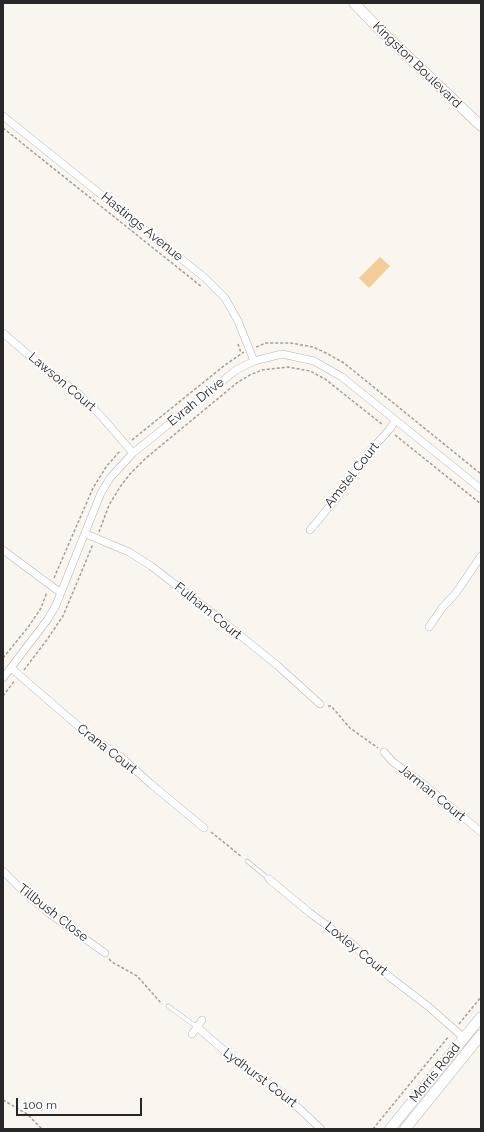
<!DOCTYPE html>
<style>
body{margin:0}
#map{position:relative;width:484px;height:1132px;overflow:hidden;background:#faf5ef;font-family:Raleway,sans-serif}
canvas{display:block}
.frame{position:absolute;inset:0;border:4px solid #292725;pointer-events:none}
.scale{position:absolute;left:16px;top:1098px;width:126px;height:18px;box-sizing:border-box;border:2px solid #292725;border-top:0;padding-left:5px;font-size:12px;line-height:14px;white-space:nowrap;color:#292725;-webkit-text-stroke:3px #fff;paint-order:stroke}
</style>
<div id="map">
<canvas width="484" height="1132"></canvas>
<div class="frame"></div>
<div class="scale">100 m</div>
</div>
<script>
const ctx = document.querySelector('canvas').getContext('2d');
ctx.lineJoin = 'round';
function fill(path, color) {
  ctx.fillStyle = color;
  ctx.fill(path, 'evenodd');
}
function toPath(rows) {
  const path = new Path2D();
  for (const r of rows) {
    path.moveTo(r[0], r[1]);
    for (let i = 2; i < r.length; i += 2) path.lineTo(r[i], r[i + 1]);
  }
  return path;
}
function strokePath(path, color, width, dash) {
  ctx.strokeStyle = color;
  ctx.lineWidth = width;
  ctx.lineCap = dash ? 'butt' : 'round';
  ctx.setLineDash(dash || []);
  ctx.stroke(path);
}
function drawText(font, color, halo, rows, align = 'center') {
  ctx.font = font + ' Raleway,sans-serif';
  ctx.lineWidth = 3.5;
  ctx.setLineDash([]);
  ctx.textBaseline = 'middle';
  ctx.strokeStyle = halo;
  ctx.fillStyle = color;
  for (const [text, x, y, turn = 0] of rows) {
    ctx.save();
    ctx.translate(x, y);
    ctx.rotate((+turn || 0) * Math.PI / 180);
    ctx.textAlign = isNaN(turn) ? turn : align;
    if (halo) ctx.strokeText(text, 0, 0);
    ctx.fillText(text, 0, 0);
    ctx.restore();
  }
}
fill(toPath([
 [380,257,390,266,369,288,359,278]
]), '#f3cc96');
const lane = toPath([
 [247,861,269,879],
 [168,1006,197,1027]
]);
const street = toPath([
 [3,116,205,278,225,298,238,321,254,361],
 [3,333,39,364,79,394,101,416,133,453],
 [310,530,339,495,369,452,389,430,395,421],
 [86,534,129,552,151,566,215,615,278,666,320,704],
 [3,550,61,593],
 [429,627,442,608,456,593,481,556],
 [11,668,70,719,94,739,121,757,151,784,204,828],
 [3,678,48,619,56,605,101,493,110,478,133,453,236,370,254,361,282,354,314,361,342,377,481,489],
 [384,752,393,762,422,783,481,832],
 [3,871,26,894,50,914,105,953],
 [269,879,310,913,352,944,391,978,429,1007,464,1038],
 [197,1027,242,1066,274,1087,290,1100,321,1129],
 [192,1034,202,1020]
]);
const secondary = toPath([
 [354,3,377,27,481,126],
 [390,1129,481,1017],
 [405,1129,481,1035]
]);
strokePath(lane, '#b9b5af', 4.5);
strokePath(street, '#b9b5af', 8);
strokePath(secondary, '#b9b5af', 11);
strokePath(toPath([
 [3,128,202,287],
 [238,344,241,353],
 [256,347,266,343,291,343,313,347,328,354,344,363,481,474],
 [395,435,481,504],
 [132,440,225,365,244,352],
 [99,532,109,505,120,487,130,474,146,458,238,382,250,375,262,370,288,367,310,371,325,379,383,425],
 [54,578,93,488,106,467,120,451],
 [3,658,29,626,41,608,47,592],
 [24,670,46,641,63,616,93,544],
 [3,696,15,680],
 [328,706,331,706,350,728,378,748],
 [211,832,242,857],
 [109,959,112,962,137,976,162,1004],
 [459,1024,481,997],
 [3,1100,27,1114,42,1129],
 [373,1129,449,1036]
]), '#a39f9b', 1.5, [3, 2]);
strokePath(lane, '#fff', 3.5);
strokePath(street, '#fff', 7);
strokePath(secondary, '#fff', 10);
drawText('13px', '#292725', '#fff', [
 ["Kingston Boulevard",417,65,44],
 ["Hastings Avenue",142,227,39],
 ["Lawson Court",62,382,40],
 ["Evrah Drive",196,402,-39],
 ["Amstel Court",352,475,-52],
 ["Fulham Court",208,611,39],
 ["Crana Court",107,749,38],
 ["Jarman Court",432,793,39],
 ["Tillbush Close",53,913,38],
 ["Loxley Court",356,949,39],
 ["Morris Road",435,1073,-51],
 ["Lydhurst Court",260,1078,37]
]);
</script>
